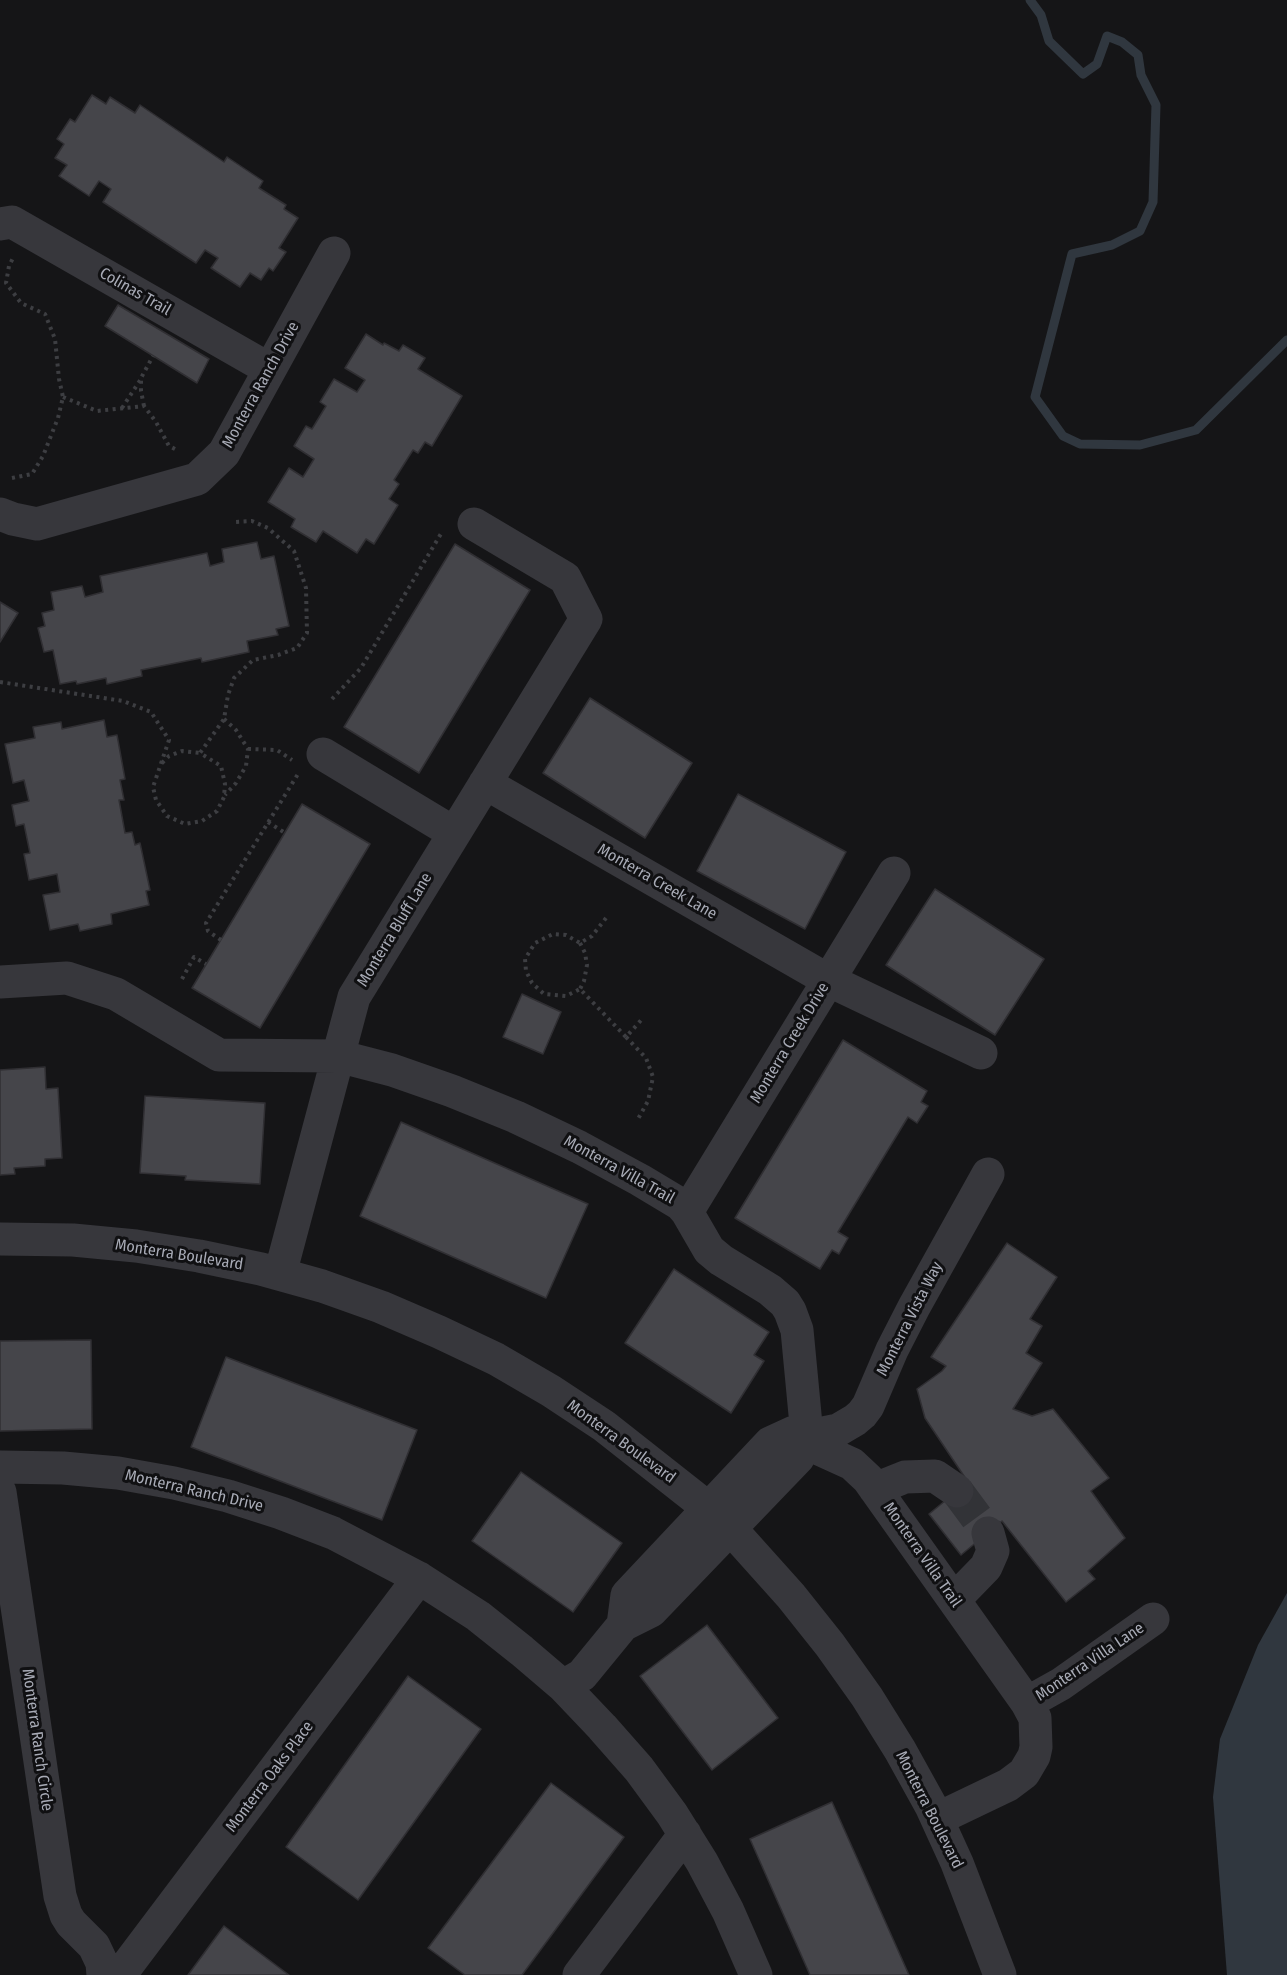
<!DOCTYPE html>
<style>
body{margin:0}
canvas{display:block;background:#151517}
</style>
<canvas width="1287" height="1975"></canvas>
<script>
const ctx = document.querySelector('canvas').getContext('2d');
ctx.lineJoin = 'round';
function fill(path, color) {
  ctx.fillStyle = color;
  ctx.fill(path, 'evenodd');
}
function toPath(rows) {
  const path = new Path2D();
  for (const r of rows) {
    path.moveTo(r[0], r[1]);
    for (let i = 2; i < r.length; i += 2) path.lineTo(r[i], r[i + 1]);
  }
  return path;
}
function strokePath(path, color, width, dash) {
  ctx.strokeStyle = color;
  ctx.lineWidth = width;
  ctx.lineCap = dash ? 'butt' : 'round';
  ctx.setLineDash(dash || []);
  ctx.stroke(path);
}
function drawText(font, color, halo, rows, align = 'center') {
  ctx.font = font + ' "Fira Sans Condensed",sans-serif';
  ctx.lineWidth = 6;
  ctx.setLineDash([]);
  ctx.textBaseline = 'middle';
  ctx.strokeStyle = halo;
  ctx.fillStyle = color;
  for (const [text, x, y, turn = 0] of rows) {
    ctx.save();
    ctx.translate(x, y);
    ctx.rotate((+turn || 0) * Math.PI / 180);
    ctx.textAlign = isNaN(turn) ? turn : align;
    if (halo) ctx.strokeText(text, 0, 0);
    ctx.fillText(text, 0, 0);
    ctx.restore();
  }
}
fill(toPath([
 [1287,1593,1287,1975,1227,1975,1213,1797,1220,1739,1258,1645]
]), '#30373f');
strokePath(toPath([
 [1030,0,1041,15,1049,41,1083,74,1097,64,1107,36,1122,42,1138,55,1141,75,1156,105,1153,202,1140,231,1112,245,1072,254,1035,397,1063,436,1080,444,1140,445,1196,430,1287,340]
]), '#30373f', 9);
const building = toPath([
 [92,95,106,104,110,97,135,113,140,105,224,162,227,157,263,181,259,188,286,205,284,209,298,218,279,248,286,252,273,271,269,268,261,280,250,273,240,287,211,268,218,258,205,250,196,263,103,202,111,189,99,181,89,196,59,176,67,165,55,158,64,144,57,139,70,119,75,122,92,95],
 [118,305,209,359,197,383,105,326,118,305],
 [366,334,383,345,384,343,399,351,403,345,425,358,418,369,462,396,432,446,425,442,418,453,413,450,394,480,399,484,389,499,398,505,374,544,366,539,357,553,323,531,316,542,291,527,295,519,268,502,289,468,303,477,314,459,294,446,306,426,312,429,326,406,320,402,334,379,357,392,365,380,345,368,366,334],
 [257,542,261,559,274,556,289,626,276,629,278,635,247,641,249,652,202,662,201,658,141,670,142,676,107,684,106,678,77,684,76,681,60,684,53,650,44,652,38,628,45,626,42,613,54,610,51,592,82,586,85,597,103,592,100,576,207,553,210,566,224,562,222,549,257,542],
 [455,544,530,590,419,773,344,727,455,544],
 [0,602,18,613,0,642,0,602],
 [590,698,692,763,645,838,543,773,590,698],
 [104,720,107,737,117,735,125,779,120,780,124,800,119,800,125,833,132,832,135,845,140,843,150,890,146,891,149,905,111,914,112,924,80,931,78,924,50,930,43,895,60,892,57,874,29,880,24,854,30,853,24,824,16,826,12,805,29,801,24,780,13,783,5,744,35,738,33,727,61,722,62,729,104,720],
 [738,794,846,852,805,929,697,871,738,794],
 [302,804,370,844,260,1028,192,988,302,804],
 [935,889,1044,959,995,1035,886,965,935,889],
 [522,994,561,1012,543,1054,503,1037,522,994],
 [843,1040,927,1091,921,1102,928,1106,917,1123,908,1117,838,1232,848,1238,839,1254,832,1250,820,1269,735,1218,843,1040],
 [45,1067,46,1089,58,1088,62,1158,45,1159,45,1166,14,1168,15,1174,0,1175,0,1070,45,1067],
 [145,1096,265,1103,260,1184,185,1180,186,1176,140,1173,145,1096],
 [401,1122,588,1204,546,1298,360,1216,401,1122],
 [1007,1243,1057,1277,1030,1319,1042,1326,1026,1353,1042,1363,1013,1409,1032,1416,1053,1409,1109,1478,1091,1491,1125,1538,1088,1571,1095,1579,1066,1602,1002,1521,961,1555,929,1514,968,1482,925,1418,917,1389,942,1371,946,1366,931,1357,1007,1243],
 [674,1269,769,1332,754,1355,764,1361,731,1413,625,1343,674,1269],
 [91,1340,92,1429,0,1431,0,1341,91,1340],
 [226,1357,417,1430,382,1520,191,1447,226,1357],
 [521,1472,622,1543,573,1612,472,1541,521,1472],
 [707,1625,778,1718,712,1770,640,1676,707,1625],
 [408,1676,481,1729,358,1900,286,1847,408,1676],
 [551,1783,624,1837,522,1975,465,1975,428,1948,551,1783],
 [832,1802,909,1975,810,1975,750,1839,832,1802],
 [224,1926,289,1975,188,1975,224,1926]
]);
fill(building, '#45454a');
strokePath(building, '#302f33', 1.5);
strokePath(toPath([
 [957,1491,988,1533]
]), '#323337', 33, [33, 16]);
strokePath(toPath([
 [63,397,97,411,144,406,156,422,169,446,177,450],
 [144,406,141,391,141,378,153,356],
 [122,408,141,379],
 [12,478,32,474,43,456,58,418,63,397,59,379,55,339,45,314,21,303,6,283,9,266,13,258],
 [0,682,123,701,151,712,169,740,153,787,156,800,167,816,185,824,202,821,217,811,224,797,225,784,221,766,200,753,224,719,228,695,234,678,253,660,278,655,297,648,307,633,306,588,294,551,268,528,252,521,234,522],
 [332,699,361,668,442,532],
 [224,719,236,730,248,749,246,766,236,783,225,795],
 [248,749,277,750,292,760],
 [162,763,169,756,182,751,200,753],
 [268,822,285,833],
 [606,918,592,936,580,943,566,935,553,934,535,943,525,959,526,971,532,983,544,994,566,996,580,989,626,1037,643,1018],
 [221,940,208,931,206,923,298,774],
 [580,943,585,953,587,965,584,981,580,989],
 [182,979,194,957,206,964],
 [626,1037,646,1058,653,1077,648,1101,638,1119]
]), '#3d3e42', 4, [3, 4.5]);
strokePath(toPath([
 [0,224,12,222,269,369],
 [0,514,13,519,37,524,197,479,224,453,334,253],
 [323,754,454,833],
 [485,783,828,980,981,1053],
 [0,982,67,978,116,994,219,1055,338,1056,392,1070,452,1091,516,1117,579,1147,640,1180,680,1204,687,1212,709,1250,721,1260,770,1290,785,1303,790,1311,797,1330,806,1425,809,1436,819,1449,852,1464,868,1479,1027,1703,1035,1718,1036,1747,1034,1756,1024,1773,1008,1785,937,1819],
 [687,1212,894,873],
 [0,1239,73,1240,136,1246,199,1256,261,1269,322,1286,381,1307,439,1332,496,1359,551,1391,604,1426,722,1519,791,1596,830,1645,867,1697,900,1750,931,1806,957,1863,1000,1975],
 [280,1274,354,997,586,619,565,578,474,524],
 [0,1467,63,1468,118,1473,174,1483,228,1496,281,1513,333,1533,419,1578,478,1616,522,1651,563,1686,602,1727,639,1769,672,1814,702,1862,728,1911,756,1975],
 [875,1489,905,1477,935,1476,957,1491],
 [0,1492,60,1896,66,1915,71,1923,94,1946,102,1963,103,1975],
 [954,1600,986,1567,993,1551,988,1533],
 [623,1625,627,1595,770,1443,794,1432,809,1436,838,1430,855,1420,862,1414,868,1406,892,1350,914,1307,988,1174],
 [563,1686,582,1675,623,1625,651,1611,798,1458,809,1436],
 [1027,1703,1061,1684,1153,1619],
 [120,1975,419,1578],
 [579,1975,685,1834]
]), '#37373c', 33);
drawText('16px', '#a8abb6', '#101012', [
 ["Colinas Trail",135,292,30],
 ["Monterra Ranch Drive",261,385,-61],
 ["Monterra Creek Lane",657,882,30],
 ["Monterra Bluff Lane",395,930,-59],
 ["Monterra Creek Drive",790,1043,-59],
 ["Monterra Villa Trail",619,1170,29],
 ["Monterra Boulevard",179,1255,9],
 ["Monterra Vista Way",910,1319,-63],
 ["Monterra Boulevard",621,1442,36],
 ["Monterra Ranch Drive",194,1491,13],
 ["Monterra Villa Trail",922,1555,55],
 ["Monterra Villa Lane",1090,1662,-34],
 ["Monterra Ranch Circle",37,1740,82],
 ["Monterra Oaks Place",270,1777,-53],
 ["Monterra Boulevard",929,1810,63]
]);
</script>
